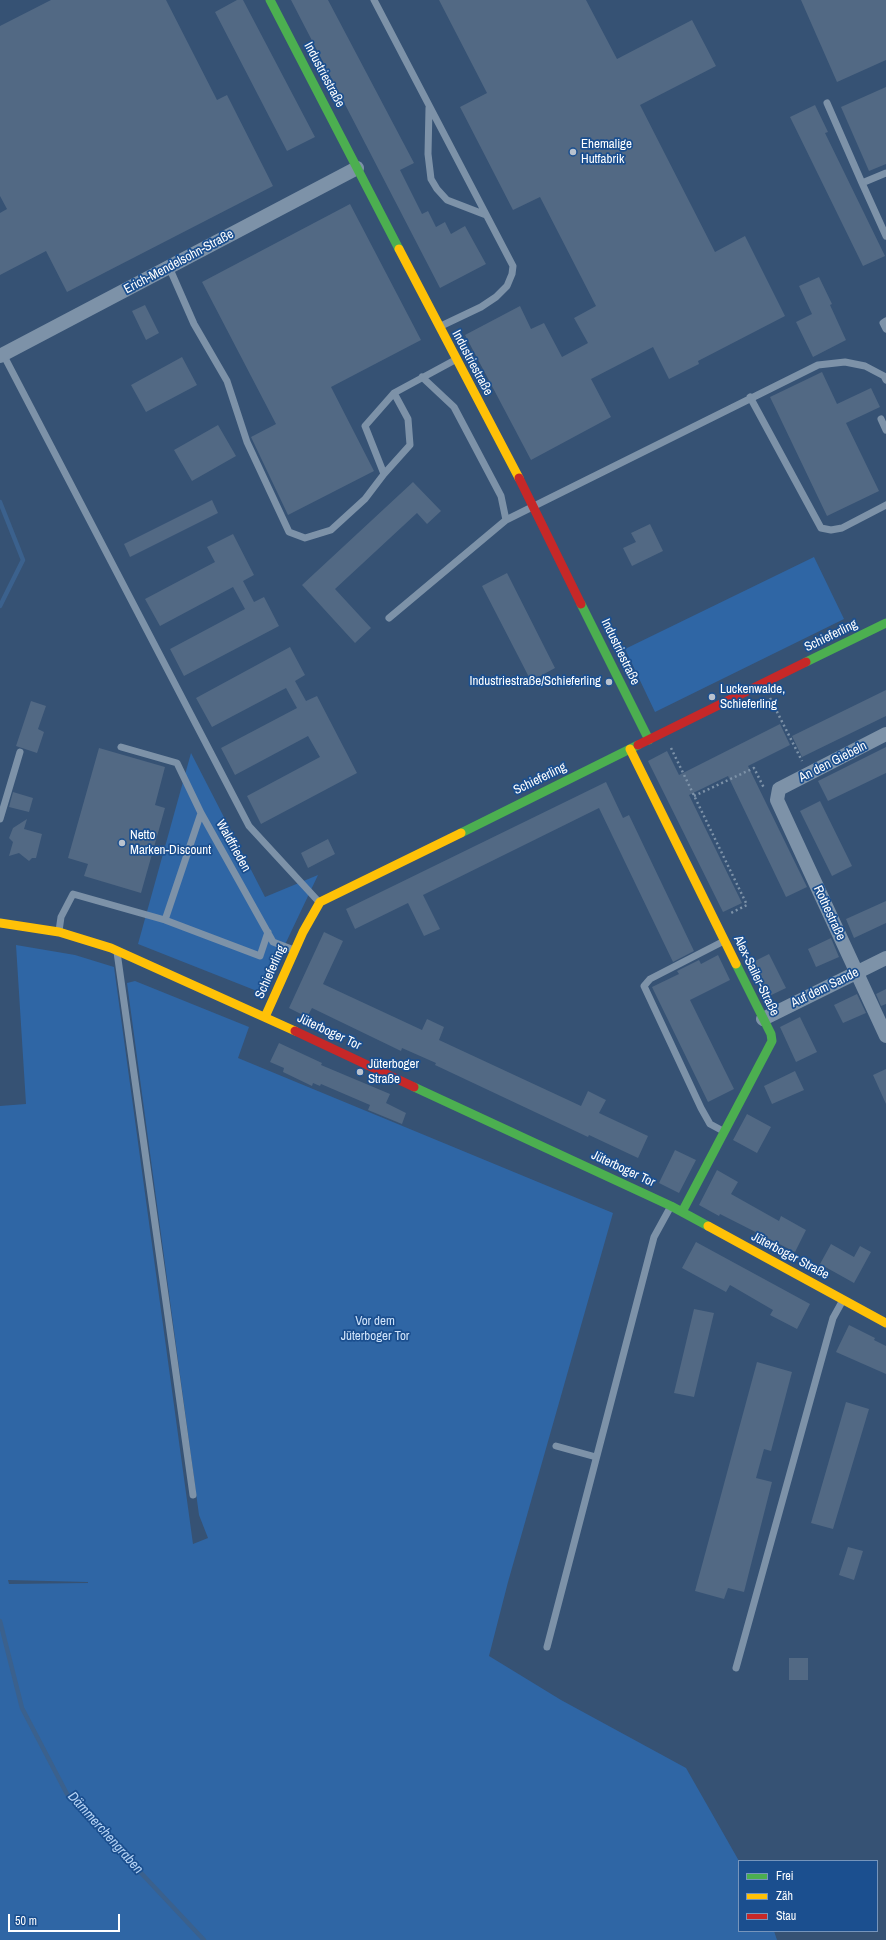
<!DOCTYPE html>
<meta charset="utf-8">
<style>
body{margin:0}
#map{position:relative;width:886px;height:1940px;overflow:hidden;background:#365274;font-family:"Archivo Narrow",sans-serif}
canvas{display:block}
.legend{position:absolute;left:738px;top:1860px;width:140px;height:72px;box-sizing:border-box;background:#1b4f8f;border:1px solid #7695bc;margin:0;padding:5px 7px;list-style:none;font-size:12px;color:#fff}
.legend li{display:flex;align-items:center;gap:8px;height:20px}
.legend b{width:20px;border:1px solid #7695bc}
.scale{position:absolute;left:8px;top:1914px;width:112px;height:18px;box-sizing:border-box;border:2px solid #fff;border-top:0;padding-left:5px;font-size:12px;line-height:14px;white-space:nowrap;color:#fff;-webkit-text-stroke:3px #1b4f8f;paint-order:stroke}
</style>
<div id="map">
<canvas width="886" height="1940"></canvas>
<ul class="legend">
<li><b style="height:5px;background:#4caf50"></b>Frei</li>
<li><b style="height:5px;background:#ffc107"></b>Zäh</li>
<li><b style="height:5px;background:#c62828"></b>Stau</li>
</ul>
<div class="scale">50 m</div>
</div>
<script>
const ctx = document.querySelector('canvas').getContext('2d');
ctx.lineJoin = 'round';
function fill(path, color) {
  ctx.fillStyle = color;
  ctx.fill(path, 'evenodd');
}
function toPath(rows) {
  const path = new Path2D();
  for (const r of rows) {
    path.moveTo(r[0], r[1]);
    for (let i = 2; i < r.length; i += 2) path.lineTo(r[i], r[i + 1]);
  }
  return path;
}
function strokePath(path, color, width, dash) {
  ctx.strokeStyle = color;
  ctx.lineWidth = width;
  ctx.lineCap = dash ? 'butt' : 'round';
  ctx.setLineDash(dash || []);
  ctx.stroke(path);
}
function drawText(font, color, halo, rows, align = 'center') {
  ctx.font = font + ' "Archivo Narrow",sans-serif';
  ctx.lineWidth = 3.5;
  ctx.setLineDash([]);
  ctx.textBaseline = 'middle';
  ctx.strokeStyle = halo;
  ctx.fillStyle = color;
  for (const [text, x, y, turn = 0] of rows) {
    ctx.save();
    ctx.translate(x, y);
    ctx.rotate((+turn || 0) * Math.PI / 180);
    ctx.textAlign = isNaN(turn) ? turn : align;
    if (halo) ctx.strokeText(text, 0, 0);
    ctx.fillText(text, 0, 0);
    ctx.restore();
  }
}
fill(toPath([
 [814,557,844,619,655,712,625,649],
 [191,753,265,897,318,875,262,993,138,944],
 [16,945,75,955,114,967,193,1544,208,1538,199,1515,127,983,135,981,249,1027,238,1058,613,1213,508,1582,489,1656,561,1700,686,1768,739,1861,739,1931,774,1931,777,1940,0,1940,0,1106,26,1104],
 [8,1580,88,1582,88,1583,9,1584]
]), '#2f66a5');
strokePath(toPath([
 [0,502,23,560,0,606],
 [0,1621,22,1708,67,1794,204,1940]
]), '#3b618d', 4.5);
fill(toPath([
 [51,0,166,0,217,100,227,95,273,186,67,292,46,251,0,275,0,213,7,209,0,196,0,26],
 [237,0,243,0,315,137,287,151,215,12],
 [291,0,328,0,414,163,400,170,422,214,428,211,436,227,445,222,451,234,465,226,486,264,440,288],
 [439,0,586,0,617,59,692,20,716,66,640,105,715,252,745,236,785,316,698,361,699,364,669,379,653,347,591,379,611,417,531,460,465,335,520,306,531,329,544,323,562,357,588,343,574,318,596,306,540,197,513,210,460,107,487,93],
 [801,0,886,0,886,60,837,82],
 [886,87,886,164,869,171,841,107],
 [815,105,828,132,825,133,885,256,863,266,790,117],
 [350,204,421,340,331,387,374,471,288,515,251,437,276,424,202,282],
 [819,277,832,304,830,305,846,340,813,357,796,322,812,314,799,286],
 [145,305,159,333,146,340,132,311],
 [182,357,197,385,146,412,131,385],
 [822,372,837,404,871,388,880,407,846,423,879,491,827,516,770,397],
 [218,425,236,456,192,481,174,450],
 [413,482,441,511,427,524,417,513,335,589,371,628,355,643,302,585],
 [212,500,218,513,130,557,124,544],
 [650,524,663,551,632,566,623,548,636,542,631,533],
 [233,534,254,575,243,581,254,602,264,597,279,626,184,676,170,649,245,609,233,587,160,626,145,599,215,562,207,547],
 [507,573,555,668,531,681,482,586],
 [290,647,305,675,295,681,306,701,317,696,357,773,261,824,247,796,320,757,308,736,235,775,221,748,297,708,286,688,212,727,196,698],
 [886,690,886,716,802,757,792,736],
 [31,701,46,706,38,729,44,732,37,753,16,746],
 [780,724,790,745,748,766,807,887,786,897,728,776,689,795,742,903,723,912,648,761,667,751,679,775],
 [886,747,886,773,828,801,818,781],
 [99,748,165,767,155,805,165,808,141,893,84,876,88,864,68,858],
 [606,782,623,818,629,815,694,951,673,962,599,808,423,895,440,929,424,936,408,903,355,929,346,909],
 [13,792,33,798,29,812,9,807],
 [820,801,852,866,832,876,800,811],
 [27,819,24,829,42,834,36,858,32,858,29,861,19,853,9,856,13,842,9,838,13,828],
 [328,839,335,854,308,868,301,853],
 [886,901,886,923,854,938,846,919],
 [324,932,343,941,323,984,422,1030,427,1019,444,1027,439,1040,581,1106,588,1091,606,1100,599,1113,648,1136,638,1158,589,1135,588,1137,435,1065,436,1063,402,1048,401,1051,312,1008,307,1017,289,1008],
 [831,938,839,957,816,967,808,949],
 [769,954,786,988,765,998,749,964],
 [718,955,730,980,690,1000,734,1089,708,1102,652,987,679,974,677,971,699,960,701,964],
 [886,989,886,1004,881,1006,876,994],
 [857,994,866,1013,843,1023,834,1005],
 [800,1017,817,1052,796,1062,780,1027],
 [279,1043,322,1063,321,1065,390,1094,386,1103,406,1113,402,1124,368,1110,370,1105,321,1084,320,1086,313,1083,312,1086,283,1072,284,1068,270,1062],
 [886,1069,886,1104,873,1075],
 [795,1071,804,1090,772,1104,764,1086],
 [747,1114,771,1127,757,1153,733,1140],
 [675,1150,696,1160,679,1193,659,1183],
 [717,1170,738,1182,731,1194,779,1221,781,1216,806,1230,795,1252,720,1214,719,1216,699,1205],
 [696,1242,810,1304,797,1329,770,1315,773,1310,730,1285,726,1292,682,1268],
 [831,1244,854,1257,860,1246,871,1252,854,1283,820,1264],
 [694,1309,714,1313,694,1397,674,1393],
 [849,1325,875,1338,874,1340,886,1346,886,1374,836,1352],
 [757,1362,792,1372,771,1451,764,1449,756,1478,772,1482,744,1592,728,1588,724,1599,695,1591],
 [846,1402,869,1409,833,1529,811,1523],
 [848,1547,863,1551,854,1580,839,1575],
 [789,1658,808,1658,808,1680,789,1680]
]), '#526984');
strokePath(toPath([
 [770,698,802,761],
 [671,748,747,905,729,914],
 [694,796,754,768,764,788]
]), '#7d92a8', 2.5, [2, 3]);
strokePath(toPath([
 [374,0,513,266,512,274,507,286,496,297,481,307,441,326],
 [827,103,862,183,886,173],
 [429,108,428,154,431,179,437,189,447,200,486,215],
 [862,183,886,236],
 [169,267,194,324,227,381,247,442,289,532,305,538,331,530,365,499,384,474,365,426,394,393,455,360],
 [886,321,883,323,886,329],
 [3,354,249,826,319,902],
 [422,377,454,407,501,496,506,520,818,365,845,362,865,366,884,376,886,380],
 [750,397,821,528,831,530,842,528,886,505],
 [881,419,886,430],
 [384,474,410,445,408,419,394,393],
 [389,618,506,520],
 [121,747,177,763,201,813],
 [0,819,20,752],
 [165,920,260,956,268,932],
 [59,931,61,917,73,894,165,920,201,813,273,942,294,950],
 [117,952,193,1495],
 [723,1131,710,1124,701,1108,644,986,650,979,724,941],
 [556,1446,596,1457],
 [547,1647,654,1237,671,1206],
 [736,1668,833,1318,843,1300]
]), '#7d92a8', 7);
strokePath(toPath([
 [0,356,357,168],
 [886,734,779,789,777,800,886,1036],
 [763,1019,886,958]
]), '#7d92a8', 14);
strokePath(toPath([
 [270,0,399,249],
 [581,604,649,740],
 [806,662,886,623],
 [461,833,638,745],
 [414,1087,671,1206,708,1226],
 [682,1212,772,1041,771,1034,736,964]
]), '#4caf50', 9);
strokePath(toPath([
 [399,249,519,478],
 [630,749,736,964],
 [0,923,59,932,111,948,295,1031],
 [265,1017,303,932,320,902,461,833],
 [708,1226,886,1323]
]), '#ffc107', 9);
strokePath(toPath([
 [519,478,581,604],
 [638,745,806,662],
 [295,1031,414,1087]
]), '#c62828', 9);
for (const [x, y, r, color] of [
 [573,152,4,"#b9c2ce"],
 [609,682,4,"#b9c2ce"],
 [712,697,4,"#b9c2ce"],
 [122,843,4,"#b9c2ce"],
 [360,1072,4,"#b9c2ce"]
]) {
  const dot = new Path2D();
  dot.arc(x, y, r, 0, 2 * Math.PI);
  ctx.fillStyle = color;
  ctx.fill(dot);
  strokePath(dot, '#1b4f8f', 1.5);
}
drawText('13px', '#fff', '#1b4f8f', [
 ["Industriestraße",324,75,62],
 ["Erich-Mendelsohn-Straße",179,262,-28],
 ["Industriestraße",472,363,62],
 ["Schieferling",831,636,-26],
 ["Industriestraße",620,652,64],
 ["An den Giebeln",833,762,-27],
 ["Schieferling",540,779,-26],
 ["Waldfrieden",233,846,61],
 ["Rothestraße",829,913,65],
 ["Schieferling",271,972,-66],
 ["Alex-Sailer-Straße",756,976,64],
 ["Auf dem Sande",825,988,-26],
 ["Jüterboger Tor",329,1032,25],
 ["Jüterboger Tor",623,1169,25],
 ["Jüterboger Straße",790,1256,28]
]);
drawText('13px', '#fff', '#1b4f8f', [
 ["Ehemalige",581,145],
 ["Hutfabrik",581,160],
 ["Industriestraße/Schieferling",601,682,"right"],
 ["Luckenwalde,",720,690],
 ["Schieferling",720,705],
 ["Netto",130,836],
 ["Marken-Discount",130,851],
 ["Jüterboger",368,1065],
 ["Straße",368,1080]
], 'left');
drawText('13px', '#cfe3fa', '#1b4f8f', [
 ["Vor dem",375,1322],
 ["Jüterboger Tor",375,1337]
]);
drawText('italic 14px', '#b5d3f5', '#1b4f8f', [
 ["Dämmerchengraben",105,1833,48]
]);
</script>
